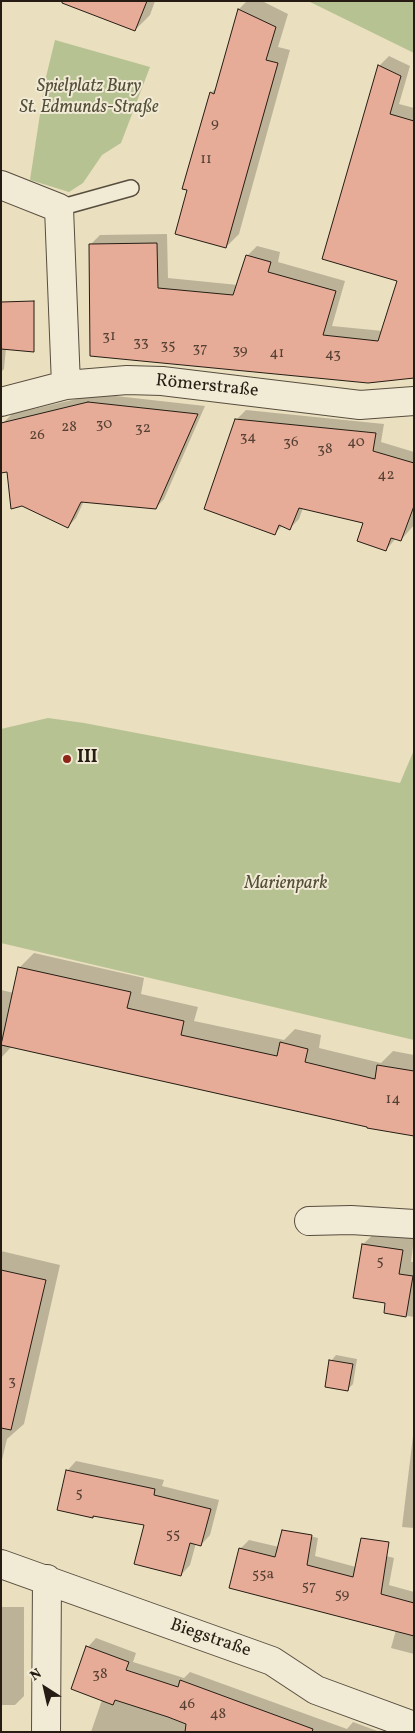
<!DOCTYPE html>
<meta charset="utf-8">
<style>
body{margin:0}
#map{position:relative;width:415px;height:1733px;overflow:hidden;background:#eadfbf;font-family:Vollkorn,serif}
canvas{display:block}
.frame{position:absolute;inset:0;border:2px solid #261c13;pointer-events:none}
.north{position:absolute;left:20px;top:1663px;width:50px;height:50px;-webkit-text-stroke:4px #f1ead5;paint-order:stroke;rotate:325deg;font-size:14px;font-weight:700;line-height:20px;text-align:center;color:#261c13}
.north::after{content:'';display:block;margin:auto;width:18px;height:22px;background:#261c13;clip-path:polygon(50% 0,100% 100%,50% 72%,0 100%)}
</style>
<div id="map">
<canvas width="415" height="1733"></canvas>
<div class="frame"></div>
<div class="north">N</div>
</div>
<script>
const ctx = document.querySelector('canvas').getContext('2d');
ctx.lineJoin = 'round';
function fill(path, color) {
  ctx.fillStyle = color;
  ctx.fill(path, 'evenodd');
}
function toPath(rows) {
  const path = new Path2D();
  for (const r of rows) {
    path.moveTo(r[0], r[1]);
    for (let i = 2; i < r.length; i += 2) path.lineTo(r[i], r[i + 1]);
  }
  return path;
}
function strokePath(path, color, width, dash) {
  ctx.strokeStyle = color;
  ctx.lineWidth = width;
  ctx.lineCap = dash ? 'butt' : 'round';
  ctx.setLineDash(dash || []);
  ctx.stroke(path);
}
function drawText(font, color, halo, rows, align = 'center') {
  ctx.font = font + ' Vollkorn,serif';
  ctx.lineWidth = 4;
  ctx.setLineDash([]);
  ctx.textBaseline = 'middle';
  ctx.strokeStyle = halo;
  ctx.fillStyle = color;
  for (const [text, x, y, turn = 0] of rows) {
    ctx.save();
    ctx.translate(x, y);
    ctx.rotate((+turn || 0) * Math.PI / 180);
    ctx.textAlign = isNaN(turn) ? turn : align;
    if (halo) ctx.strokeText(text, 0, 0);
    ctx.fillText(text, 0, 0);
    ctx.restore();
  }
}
fill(toPath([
 [308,1,414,1,414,53],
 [55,40,150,67,121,143,102,155,83,183,69,192,30,180,45,81],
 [48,718,84,723,400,783,414,750,414,1040,1,943,1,729]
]), '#b7c292');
fill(toPath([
 [84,1,155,1,150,15,135,30],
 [247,1,262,1,288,14,278,47,290,50,239,234,226,247,211,93,218,86,239,9],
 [389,56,410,66,399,104,414,108,414,376,91,355,90,245,100,235,167,234,168,278,238,285,247,256,257,246,280,252,278,262,345,281,332,326,383,331,399,280,379,66],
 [8,327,4,369,1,372,1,329],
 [98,394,205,406,164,499,156,508,84,501,76,518,68,527,22,505,3,423,12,414],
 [246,410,384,424,381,442,414,452,414,525,401,540,396,538,386,550,365,522,303,508,299,519,290,528,283,525,275,533,236,420],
 [34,953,144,978,141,994,198,1007,194,1021,284,1040,295,1029,321,1035,319,1048,381,1063,393,1051,414,1055,414,1135,12,1046,1,1058,1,990,14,993,20,967],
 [376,1232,414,1238,411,1262,414,1262,414,1317,385,1312,386,1302,355,1297,363,1244],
 [1,1251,60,1265,24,1424,7,1439,1,1464],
 [336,1355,357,1359,353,1384,348,1389,331,1361],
 [414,1428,414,1528,402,1527],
 [76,1461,164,1480,162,1486,219,1500,210,1535,201,1545,196,1543,190,1565,181,1575,145,1524,94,1515,92,1517,67,1471],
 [290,1531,318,1538,315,1556,356,1567,367,1551,394,1558,389,1585,414,1592,414,1654,391,1648,396,1630,240,1549,249,1540,279,1547,281,1540],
 [1,1607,24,1607,24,1696,15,1705,1,1705],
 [96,1638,136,1653,133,1662,184,1678,190,1672,347,1729,353,1722,380,1732,91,1732,102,1700,88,1647]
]), '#0003');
const building = toPath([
 [62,1,147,1,135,31,62,3,62,1],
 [238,9,276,27,266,60,278,63,226,248,175,234,187,190,182,189,210,92,214,94,238,9],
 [378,65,401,76,390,114,414,121,414,378,368,383,90,356,89,244,157,243,158,288,233,295,246,255,271,262,268,272,336,291,323,335,378,341,397,281,322,259,378,65],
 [34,301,34,352,1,349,1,302,34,301],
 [88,402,198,414,156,509,81,502,68,528,22,506,11,509,7,472,1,473,1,423,88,402],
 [235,419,376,433,373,451,414,463,414,506,401,541,391,538,386,551,357,541,363,523,299,508,290,530,279,525,275,535,204,509,235,419],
 [18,967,131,992,127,1008,184,1021,181,1035,277,1056,280,1042,308,1049,305,1062,375,1079,377,1065,414,1071,414,1136,367,1128,367,1127,1,1045,18,967],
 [362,1244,403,1250,399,1274,413,1276,406,1317,384,1313,385,1303,353,1298,362,1244],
 [1,1270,46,1280,11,1430,1,1428,1,1270],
 [329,1360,353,1364,348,1391,325,1387,329,1360],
 [66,1470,155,1489,154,1495,211,1509,201,1546,190,1543,181,1576,134,1564,144,1525,93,1516,93,1518,57,1510,66,1470],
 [282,1530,312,1535,307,1565,353,1577,361,1538,389,1542,381,1594,414,1603,414,1636,229,1588,239,1548,275,1557,282,1530],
 [86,1646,129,1662,126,1670,178,1687,180,1680,313,1729,312,1732,185,1732,186,1724,168,1717,115,1700,113,1705,71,1689,86,1646]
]);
fill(building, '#e6ac98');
strokePath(building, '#261c13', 1);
const lane = toPath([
 [59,208,131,188]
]);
const street = toPath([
 [1,185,59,208,66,385],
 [1,402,66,385,127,380,162,381,360,405,414,401],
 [309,1221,351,1220,414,1224],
 [1,1564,272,1661,316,1690,414,1726],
 [46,1732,47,1579]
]);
strokePath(lane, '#574d3e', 18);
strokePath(street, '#574d3e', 30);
strokePath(lane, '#f1ead5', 15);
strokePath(street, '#f1ead5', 28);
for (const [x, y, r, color] of [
 [67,759,5,"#8f2418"]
]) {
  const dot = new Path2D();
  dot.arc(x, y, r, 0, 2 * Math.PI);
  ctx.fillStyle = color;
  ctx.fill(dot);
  strokePath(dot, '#f1ead5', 2);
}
drawText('15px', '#564034', null, [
 ["9",215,124],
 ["11",206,160],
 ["31",109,337],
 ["33",141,343],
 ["35",168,346],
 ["37",200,349],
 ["39",240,351],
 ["41",277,354],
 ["43",333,355],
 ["30",104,425],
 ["28",69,428],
 ["32",143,429],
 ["26",37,436],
 ["34",248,438],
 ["36",291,443],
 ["40",356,443],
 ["38",325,450],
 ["42",386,476],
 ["14",393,1100],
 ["5",380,1262],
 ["3",12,1382],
 ["5",79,1494],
 ["55",173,1535],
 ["55a",263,1575],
 ["57",309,1587],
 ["59",342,1595],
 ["38",100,1675],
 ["46",187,1705],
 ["48",218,1715]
]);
drawText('italic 18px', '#524e39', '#f1ead5', [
 ["Spielplatz Bury",89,88],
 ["St. Edmunds-Straße",89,109],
 ["Marienpark",286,885]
]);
drawText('18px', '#261c13', '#f1ead5', [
 ["Römerstraße",207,387,6],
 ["Biegstraße",210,1639,19]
]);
drawText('bold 18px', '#261c13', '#f1ead5', [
 ["III",77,759]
], 'left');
</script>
